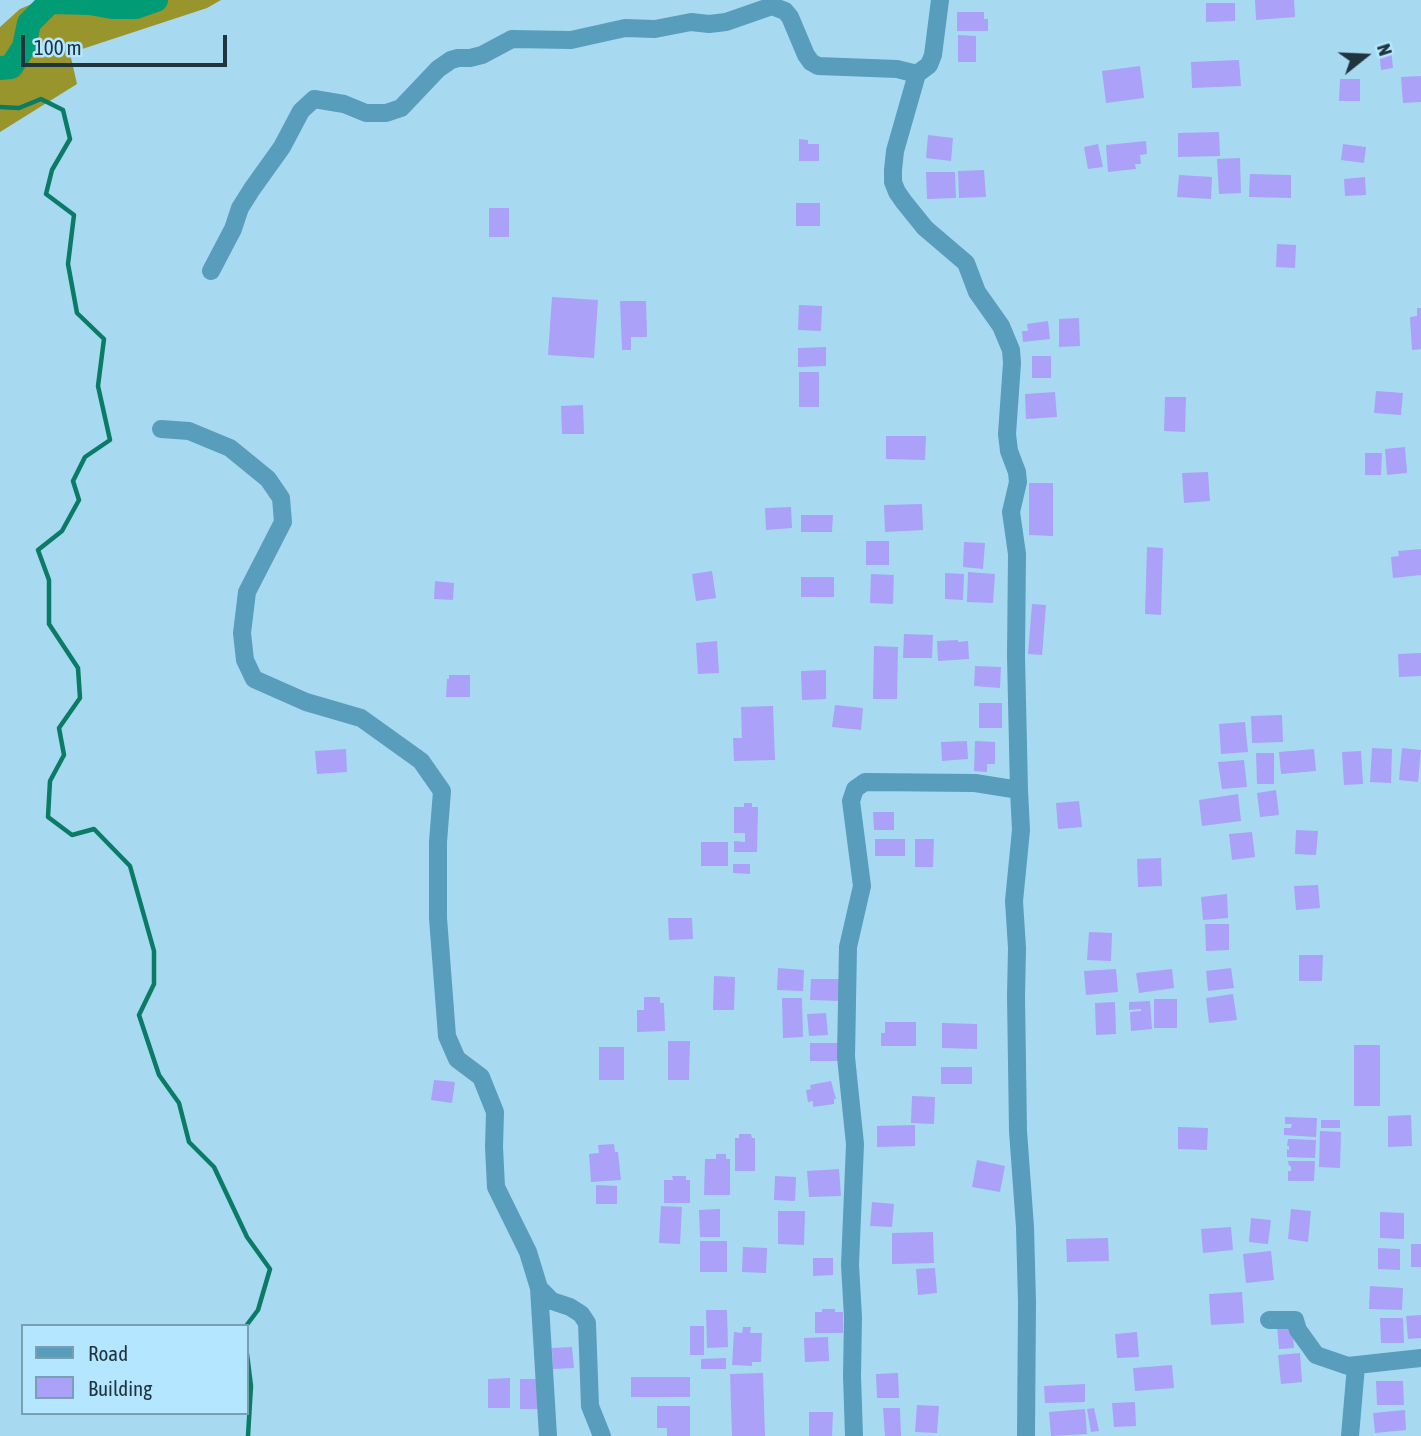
<!DOCTYPE html>
<style>
body{margin:0}
#map{position:relative;width:1421px;height:1436px;overflow:hidden;background:#a7daf1;font-family:"Asap Condensed",sans-serif}
canvas{display:block}
.legend{position:absolute;left:21px;top:1324px;width:228px;height:91px;box-sizing:border-box;background:#b4e7ff;border:2px solid #799fb2;margin:0;padding:9px 12px;list-style:none;font-size:21px;color:#20343e}
.legend li{display:flex;align-items:center;gap:14px;height:35px}
.legend b{width:35px;border:2px solid #799fb2}
.north{position:absolute;left:1330px;top:21px;width:70px;height:70px;-webkit-text-stroke:5px #b4e7ff;paint-order:stroke;rotate:72deg;font-size:19px;font-weight:700;line-height:28px;text-align:center;color:#20343e}
.north::after{content:'';display:block;margin:auto;width:24px;height:32px;background:#20343e;clip-path:polygon(50% 0,100% 100%,50% 72%,0 100%)}
.scale{position:absolute;left:21px;top:35px;width:206px;height:32px;box-sizing:border-box;border:4px solid #20343e;border-top:0;padding-left:9px;font-size:21px;line-height:24px;white-space:nowrap;color:#20343e;-webkit-text-stroke:5px #b4e7ff;paint-order:stroke}
</style>
<div id="map">
<canvas width="1421" height="1436"></canvas>
<ul class="legend">
<li><b style="height:9px;background:#589dbb"></b>Road</li>
<li><b style="height:19px;background:#aba1f8"></b>Building</li>
</ul>
<div class="north">N</div>
<div class="scale">100 m</div>
</div>
<script>
const ctx = document.querySelector('canvas').getContext('2d');
ctx.lineJoin = 'round';
function fill(path, color) {
  ctx.fillStyle = color;
  ctx.fill(path, 'evenodd');
}
function toPath(rows) {
  const path = new Path2D();
  for (const r of rows) {
    path.moveTo(r[0], r[1]);
    for (let i = 2; i < r.length; i += 2) path.lineTo(r[i], r[i + 1]);
  }
  return path;
}
function strokePath(path, color, width, dash) {
  ctx.strokeStyle = color;
  ctx.lineWidth = width;
  ctx.lineCap = dash ? 'butt' : 'round';
  ctx.setLineDash(dash || []);
  ctx.stroke(path);
}
fill(toPath([
 [41,0,221,0,207,8,70,53,77,84,0,132,0,27,20,9]
]), '#97952c');
strokePath(toPath([
 [0,107,19,108,41,99,63,110,70,139,52,170,46,194,74,215,68,264,77,313,104,339,98,386,110,440,85,457,73,481,79,500,62,531,38,550,49,580,49,624,78,668,80,698,59,728,64,755,50,781,48,817,72,835,94,829,130,866,154,951,154,984,139,1015,159,1075,179,1103,189,1142,214,1167,247,1237,270,1269,258,1310,246,1326],
 [247,1354,251,1386,248,1436]
]), '#0a7c65', 4.5);
strokePath(toPath([
 [0,68,11,67,24,47,29,23,50,2,90,3,112,7,136,7,156,0]
]), '#019b76', 24);
fill(toPath([
 [1255,0,1294,0,1295,17,1256,20],
 [1206,3,1235,3,1235,21,1206,22],
 [957,12,984,12,984,19,988,19,988,31,957,31],
 [958,35,976,36,976,62,958,62],
 [1391,49,1393,68,1381,70,1379,50],
 [1239,60,1241,86,1192,88,1191,62],
 [1140,66,1144,98,1106,103,1102,71],
 [1421,76,1421,102,1403,103,1401,77],
 [1340,79,1360,79,1360,101,1339,101],
 [1219,132,1220,156,1178,157,1178,133],
 [928,135,953,138,951,161,926,158],
 [799,139,808,140,808,144,819,144,819,161,799,161],
 [1146,141,1147,154,1140,155,1141,164,1135,164,1136,169,1108,172,1106,145],
 [1098,144,1103,167,1088,169,1084,147],
 [1343,144,1366,147,1364,163,1341,160],
 [1240,158,1241,193,1219,194,1217,159],
 [984,170,986,197,959,198,958,171],
 [926,172,955,172,956,198,927,199],
 [1250,174,1291,175,1291,198,1249,197],
 [1179,175,1212,177,1211,199,1177,197],
 [1365,177,1366,195,1345,196,1344,179],
 [796,203,820,203,820,226,796,226],
 [489,208,509,208,509,237,489,237],
 [1277,244,1296,245,1295,268,1276,267],
 [552,297,598,300,594,358,548,355],
 [620,301,646,301,647,337,631,337,631,350,622,350],
 [799,305,822,306,821,331,798,330],
 [1417,308,1421,308,1421,349,1412,350,1410,317,1417,316],
 [1079,318,1080,346,1059,347,1059,319],
 [1048,321,1050,339,1023,342,1022,331,1028,331,1027,324],
 [826,347,826,366,798,367,798,348],
 [1032,356,1051,356,1051,378,1032,378],
 [799,372,819,372,819,407,799,407],
 [1376,391,1403,393,1401,415,1374,413],
 [1055,392,1057,417,1026,419,1025,394],
 [1165,397,1186,397,1185,432,1164,431],
 [583,405,584,434,562,434,561,406],
 [886,436,926,436,925,460,886,459],
 [1405,447,1407,473,1387,475,1385,449],
 [1365,453,1382,453,1381,475,1365,475],
 [1208,472,1210,501,1184,503,1182,473],
 [1029,483,1053,483,1053,536,1029,535],
 [922,504,923,530,885,532,884,505],
 [791,507,792,528,766,530,765,508],
 [801,515,833,515,832,532,801,532],
 [866,541,889,541,889,565,866,565],
 [964,542,985,543,983,569,963,567],
 [1147,547,1163,548,1161,615,1145,614],
 [1421,549,1421,575,1393,578,1391,557,1399,556,1398,551],
 [712,571,716,598,696,601,692,574],
 [968,572,995,574,993,603,967,602],
 [945,573,964,574,963,600,945,599],
 [871,574,894,575,893,604,870,603],
 [801,577,834,577,834,597,801,597],
 [435,581,454,583,453,600,434,599],
 [1032,604,1046,605,1042,655,1028,654],
 [904,634,933,635,932,658,903,658],
 [958,640,958,642,968,641,969,659,938,661,937,641],
 [717,641,719,673,698,674,696,643],
 [874,646,898,647,897,699,873,699],
 [1421,653,1421,676,1399,677,1398,654],
 [975,666,1001,667,1000,688,974,686],
 [826,670,826,699,802,700,801,671],
 [449,675,470,675,470,697,446,697,447,679,449,679],
 [979,703,1002,703,1002,728,979,728],
 [835,705,863,708,861,730,832,727],
 [773,706,775,760,734,761,733,738,742,738,741,707],
 [1282,715,1283,742,1252,743,1251,716],
 [1245,722,1248,752,1221,754,1219,724],
 [967,741,968,759,942,761,941,742],
 [975,741,995,742,995,764,987,764,987,772,974,771],
 [1372,748,1392,749,1391,783,1370,782],
 [1402,748,1421,750,1418,782,1399,780],
 [346,749,347,772,317,774,315,751],
 [1314,749,1316,771,1281,774,1279,752],
 [1361,751,1363,784,1344,785,1342,752],
 [1256,753,1274,753,1274,784,1257,784],
 [1244,760,1247,787,1222,789,1218,762],
 [1276,790,1279,815,1260,817,1257,793],
 [1238,794,1241,821,1202,826,1199,800],
 [1079,801,1082,827,1058,829,1056,803],
 [744,803,752,803,752,807,758,807,757,852,734,852,734,841,745,842,745,833,734,833,734,807,744,807],
 [873,812,894,812,894,830,874,830],
 [1296,830,1318,831,1316,855,1295,854],
 [1252,832,1255,857,1232,860,1229,834],
 [875,839,905,839,905,856,875,856],
 [915,839,934,839,933,867,915,867],
 [701,842,728,842,728,866,701,866],
 [1161,858,1162,886,1138,887,1137,859],
 [733,864,750,864,750,874,733,873],
 [1318,885,1320,908,1296,910,1294,886],
 [1227,894,1228,918,1203,920,1201,897],
 [668,918,692,918,693,939,669,940],
 [1205,924,1229,924,1229,950,1206,951],
 [1089,932,1112,933,1111,961,1087,960],
 [1299,955,1323,955,1322,981,1299,981],
 [778,968,804,970,803,991,777,990],
 [1231,968,1234,988,1208,991,1206,971],
 [1116,969,1118,992,1086,995,1084,971],
 [1172,969,1174,988,1139,993,1136,973],
 [714,976,735,977,734,1010,713,1010],
 [811,979,841,979,841,1001,810,1000],
 [1233,994,1237,1020,1209,1023,1206,998],
 [644,997,660,997,660,1003,664,1003,665,1031,637,1032,637,1010,644,1010],
 [782,998,802,998,803,1037,783,1038],
 [1154,999,1177,999,1177,1028,1154,1028],
 [1150,1001,1152,1029,1131,1031,1130,1012,1141,1011,1141,1009,1129,1010,1129,1002],
 [1115,1002,1116,1034,1096,1035,1095,1003],
 [826,1013,828,1035,809,1036,807,1014],
 [885,1022,916,1022,916,1046,881,1046,881,1033,885,1033],
 [942,1023,977,1024,977,1049,942,1048],
 [668,1041,690,1041,689,1080,668,1080],
 [810,1043,840,1043,840,1061,810,1061],
 [1354,1045,1380,1045,1380,1106,1354,1106],
 [599,1047,624,1047,624,1080,599,1080],
 [941,1067,972,1067,972,1084,941,1084],
 [434,1080,455,1082,452,1103,431,1100],
 [831,1081,836,1099,834,1099,834,1104,813,1107,813,1101,808,1102,806,1090,811,1089,810,1085],
 [912,1096,935,1097,934,1124,911,1123],
 [1411,1115,1412,1146,1388,1147,1388,1116],
 [1285,1117,1317,1118,1316,1137,1284,1135,1284,1128,1291,1128,1292,1124,1285,1124],
 [1321,1120,1340,1120,1340,1128,1321,1128],
 [915,1125,915,1146,877,1147,877,1126],
 [1178,1127,1208,1128,1207,1150,1178,1149],
 [1320,1131,1341,1132,1340,1168,1319,1167],
 [739,1134,751,1134,752,1138,755,1138,755,1171,735,1171,735,1138,739,1138],
 [1288,1139,1316,1140,1315,1158,1287,1157,1287,1149,1289,1150,1289,1146,1287,1146],
 [614,1144,615,1152,618,1152,621,1180,591,1182,589,1154,599,1153,598,1145],
 [716,1154,726,1154,726,1159,730,1159,730,1195,704,1195,705,1159,716,1159],
 [977,1160,1005,1166,1000,1192,972,1187],
 [1288,1161,1315,1161,1314,1181,1288,1181,1288,1171,1291,1171,1291,1166,1289,1166],
 [839,1169,841,1196,809,1197,807,1171],
 [672,1176,686,1176,686,1180,690,1180,690,1203,664,1203,664,1180,673,1180],
 [775,1176,796,1177,795,1201,774,1200],
 [596,1185,617,1186,617,1204,596,1204],
 [872,1202,894,1204,892,1227,870,1226],
 [661,1206,682,1207,680,1244,659,1243],
 [720,1209,720,1237,700,1237,699,1210],
 [1291,1209,1311,1211,1308,1242,1288,1239],
 [778,1211,805,1211,804,1245,778,1244],
 [1380,1212,1404,1213,1404,1239,1380,1238],
 [1251,1218,1271,1220,1268,1244,1249,1242],
 [1231,1227,1233,1250,1203,1253,1201,1229],
 [933,1232,934,1263,892,1264,892,1233],
 [1108,1238,1109,1261,1067,1262,1066,1239],
 [700,1241,727,1241,727,1272,700,1272],
 [1411,1244,1421,1244,1421,1267,1411,1267],
 [743,1247,767,1248,766,1273,742,1272],
 [1378,1248,1400,1249,1400,1270,1378,1269],
 [1271,1251,1274,1280,1246,1283,1243,1254],
 [813,1258,833,1258,833,1275,813,1276],
 [935,1268,937,1293,918,1295,916,1269],
 [1370,1286,1403,1288,1402,1310,1369,1309],
 [1242,1292,1244,1323,1211,1325,1209,1294],
 [822,1309,835,1309,835,1312,843,1312,843,1333,815,1333,815,1312,822,1312],
 [706,1310,727,1310,728,1347,707,1348],
 [1421,1315,1421,1338,1408,1339,1406,1316],
 [1380,1318,1403,1318,1404,1343,1381,1343],
 [1292,1325,1294,1348,1279,1349,1277,1327],
 [690,1326,704,1326,704,1355,690,1355],
 [743,1327,751,1327,750,1333,762,1333,761,1362,752,1362,752,1366,732,1365,734,1332,742,1333],
 [1137,1332,1139,1357,1117,1358,1115,1334],
 [828,1337,829,1361,805,1362,804,1338],
 [572,1347,574,1368,553,1369,552,1348],
 [1300,1353,1302,1382,1281,1384,1278,1355],
 [726,1358,726,1369,701,1369,701,1359],
 [1172,1365,1174,1388,1135,1391,1133,1368],
 [763,1373,765,1436,732,1436,730,1374],
 [898,1373,899,1398,877,1398,876,1374],
 [631,1377,690,1377,690,1397,631,1397],
 [510,1378,510,1408,488,1408,488,1379],
 [520,1379,539,1379,543,1409,520,1409],
 [1376,1381,1403,1381,1404,1405,1377,1405],
 [1085,1384,1085,1402,1045,1403,1044,1386],
 [1135,1402,1136,1426,1114,1427,1112,1403],
 [917,1405,939,1406,937,1433,915,1432],
 [657,1406,690,1406,690,1436,667,1436,667,1428,657,1428],
 [883,1408,900,1408,901,1436,885,1436],
 [1094,1408,1099,1431,1091,1432,1087,1409],
 [1085,1409,1087,1434,1051,1436,1049,1412],
 [1405,1410,1406,1430,1375,1433,1373,1413],
 [809,1412,833,1412,832,1436,809,1436]
]), '#aba1f8');
strokePath(toPath([
 [940,0,933,55,929,65,917,74,895,151,893,170,893,182,897,192,904,202,925,228,966,263,977,292,1001,326,1011,350,1012,363,1007,434,1009,451,1017,472,1018,482,1011,512,1017,554,1016,656,1019,790],
 [211,271,233,229,240,208,252,189,282,147,301,111,314,99,344,104,366,113,386,113,401,108,438,69,451,60,458,58,470,58,482,55,512,39,571,40,625,28,655,29,691,22,709,24,726,22,772,6,785,11,790,17,806,55,811,62,818,66,897,69,917,74],
 [161,429,189,431,230,448,268,479,281,498,283,522,247,592,242,633,245,660,254,679,306,702,361,718,421,761,442,791,438,842,438,918,447,1036,457,1059,481,1077,495,1112,494,1147,496,1187,528,1252,539,1288,552,1301,570,1307,581,1314,587,1323,590,1406,602,1436],
 [539,1288,548,1436],
 [1269,1320,1295,1320,1298,1330,1316,1355,1348,1366,1421,1358],
 [854,1436,852,1376,853,1317,850,1265,855,1144,846,1057,848,947,862,886,851,801,855,789,865,782,975,783,1019,790,1021,830,1014,901,1017,948,1016,996,1018,1131,1025,1227,1027,1302,1026,1436],
 [1350,1436,1356,1366]
]), '#589dbb', 18);
</script>
